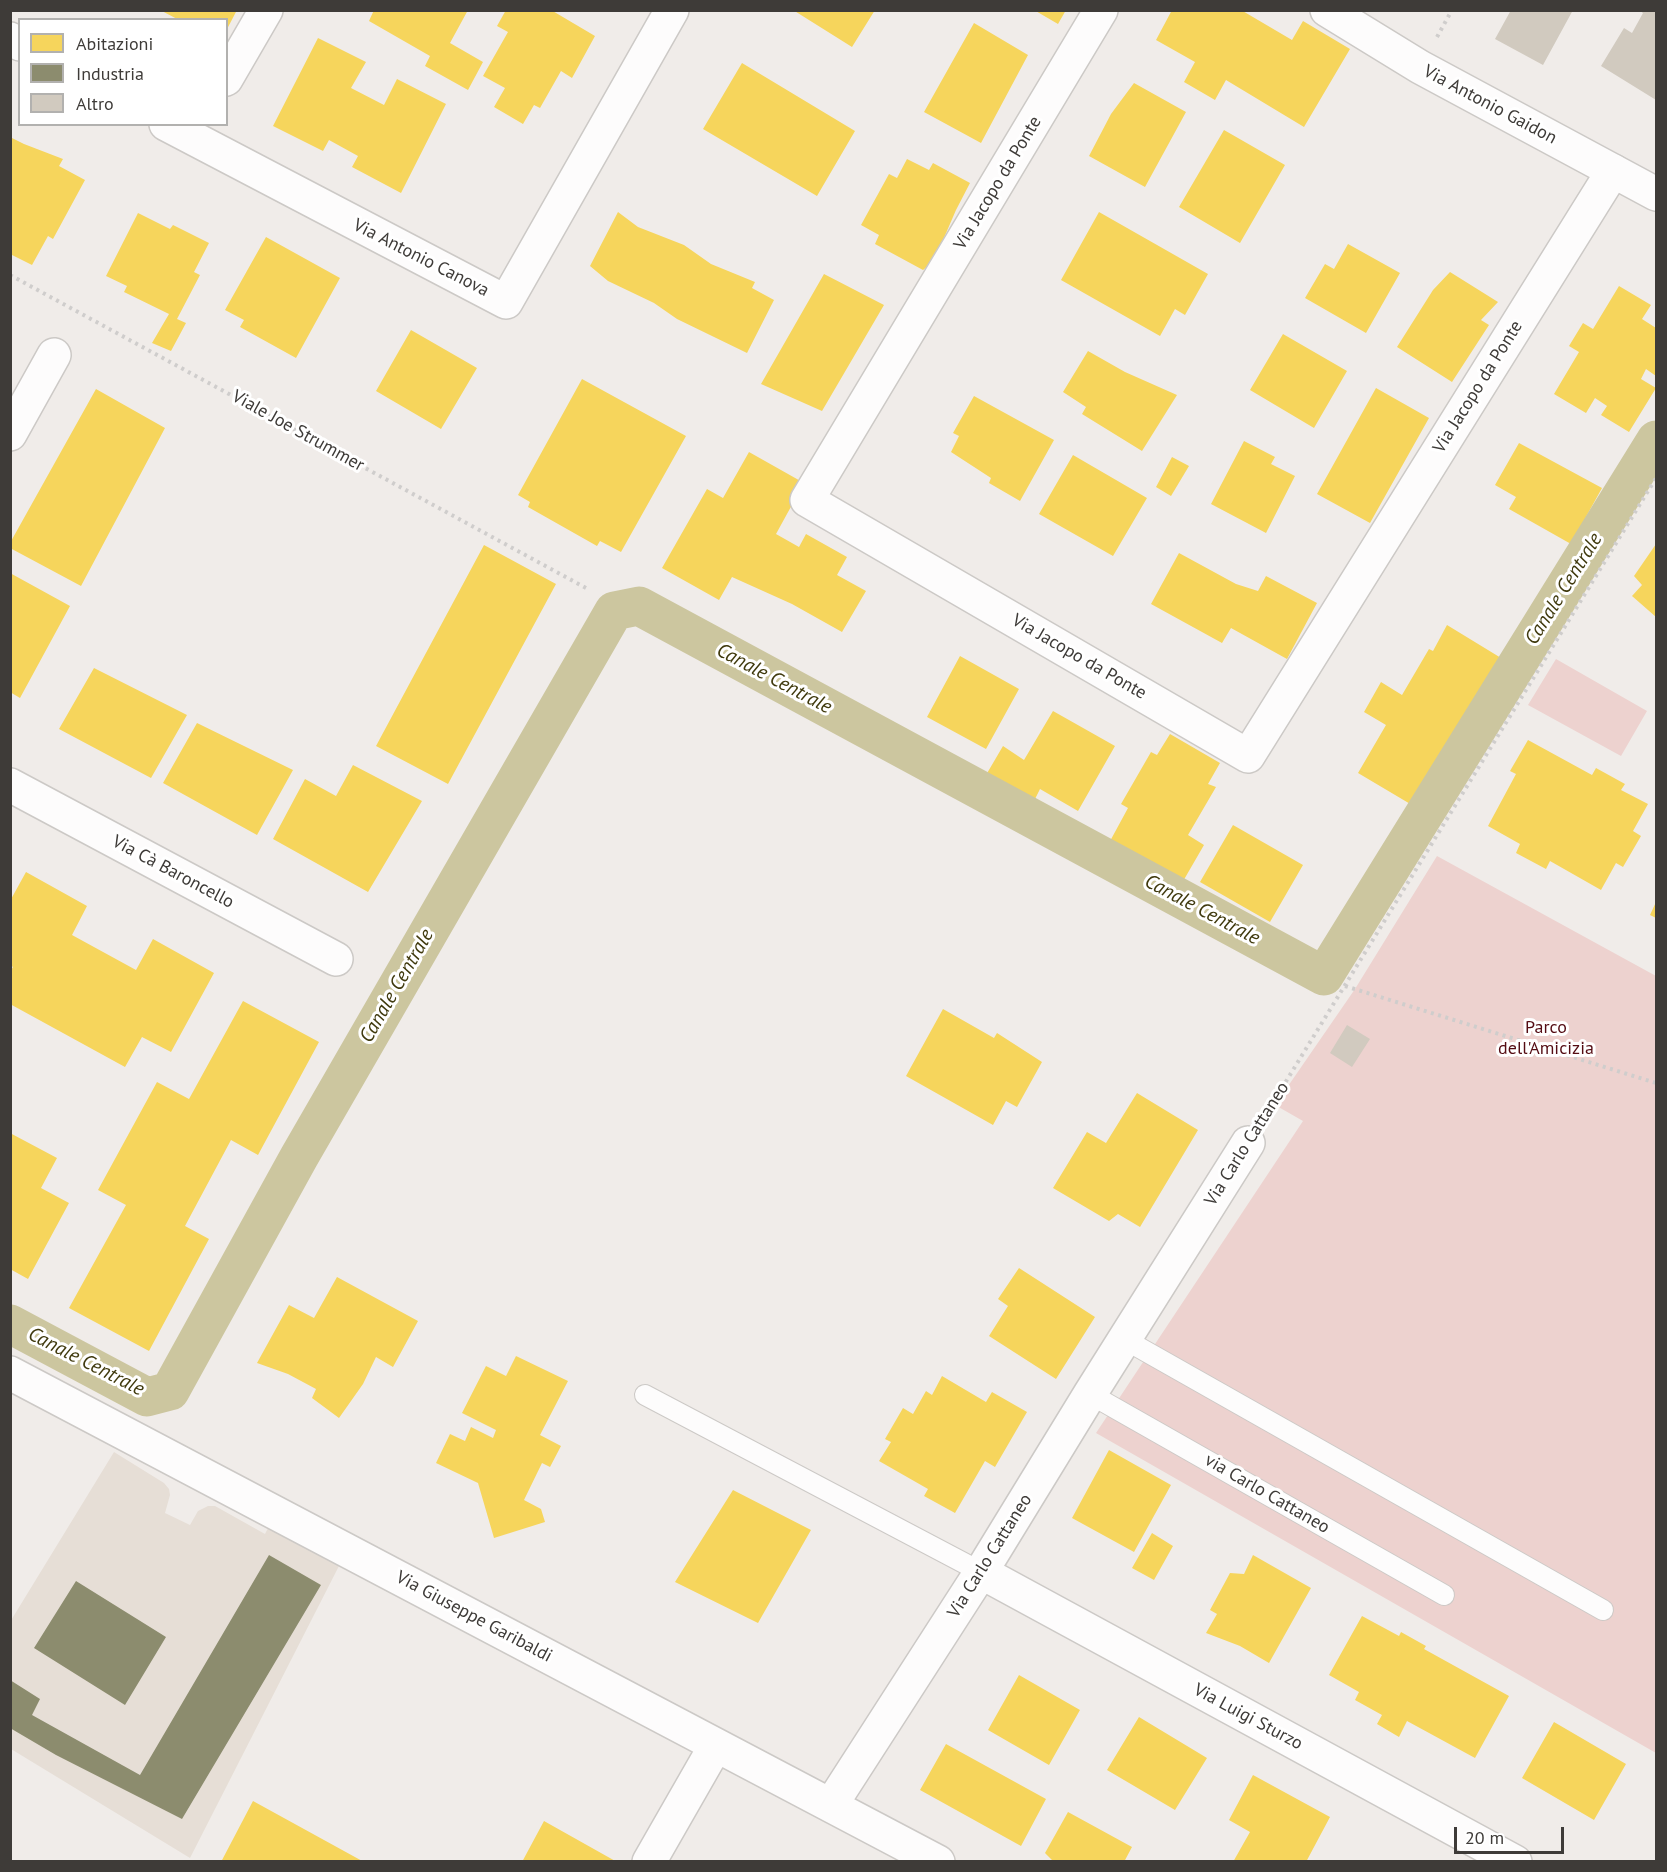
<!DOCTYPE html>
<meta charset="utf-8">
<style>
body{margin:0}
#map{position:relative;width:1667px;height:1872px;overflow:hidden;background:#f0ece9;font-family:"PT Sans",sans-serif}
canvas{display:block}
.frame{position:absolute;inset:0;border:12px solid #3e3b38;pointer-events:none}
.legend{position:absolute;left:18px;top:18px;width:210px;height:108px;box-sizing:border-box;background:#fff;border:2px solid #b2b1af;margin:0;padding:8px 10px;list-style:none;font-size:18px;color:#3e3b38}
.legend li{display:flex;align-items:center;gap:12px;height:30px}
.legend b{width:30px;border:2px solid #b2b1af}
.scale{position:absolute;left:1454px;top:1827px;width:110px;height:27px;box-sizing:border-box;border:3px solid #3e3b38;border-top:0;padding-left:8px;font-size:18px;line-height:21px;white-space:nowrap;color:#3e3b38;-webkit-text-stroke:4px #fff;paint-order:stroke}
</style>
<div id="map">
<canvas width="1667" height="1872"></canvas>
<div class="frame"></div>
<ul class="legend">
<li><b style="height:16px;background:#f6d55c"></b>Abitazioni</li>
<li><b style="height:16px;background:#8c8c6e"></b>Industria</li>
<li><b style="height:16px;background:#d1cabf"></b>Altro</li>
</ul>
<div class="scale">20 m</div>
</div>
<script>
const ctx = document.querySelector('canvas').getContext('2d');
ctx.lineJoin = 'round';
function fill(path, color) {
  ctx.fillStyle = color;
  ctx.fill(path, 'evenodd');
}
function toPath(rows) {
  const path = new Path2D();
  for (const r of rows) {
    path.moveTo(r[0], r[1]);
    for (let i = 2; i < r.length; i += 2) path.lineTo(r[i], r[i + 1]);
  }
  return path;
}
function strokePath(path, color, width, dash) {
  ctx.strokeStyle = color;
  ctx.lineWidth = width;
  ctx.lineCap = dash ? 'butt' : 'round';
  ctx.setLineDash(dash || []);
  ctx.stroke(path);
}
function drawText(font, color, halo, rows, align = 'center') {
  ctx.font = font + ' "PT Sans",sans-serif';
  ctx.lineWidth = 6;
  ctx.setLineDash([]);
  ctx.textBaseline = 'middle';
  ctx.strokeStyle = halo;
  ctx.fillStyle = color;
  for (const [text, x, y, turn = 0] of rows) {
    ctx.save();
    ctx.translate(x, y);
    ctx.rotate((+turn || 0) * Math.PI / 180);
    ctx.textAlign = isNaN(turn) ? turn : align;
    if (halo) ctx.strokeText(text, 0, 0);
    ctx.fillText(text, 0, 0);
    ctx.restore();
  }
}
fill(toPath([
 [114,1452,164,1483,169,1489,170,1495,165,1513,190,1525,198,1511,208,1506,215,1506,265,1534,268,1528,340,1564,190,1858,11,1749,10,1622]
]), '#e6ded6');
fill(toPath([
 [1556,659,1647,711,1621,756,1528,705],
 [1437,856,1656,976,1656,1753,1096,1433,1303,1121,1275,1105,1355,989]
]), '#edd2cf');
fill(toPath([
 [160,10,237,10,226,31,226,20,179,20],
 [374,10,468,10,450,43,483,62,468,90,425,66,430,56,369,21],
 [506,10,551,10,595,36,572,78,561,71,540,108,534,105,523,124,494,107,505,88,483,76,508,32,497,26],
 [793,10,875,10,852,47],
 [1034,10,1066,10,1058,24],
 [1172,10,1241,10,1292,40,1303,21,1350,49,1304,127,1226,80,1215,100,1184,82,1195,62,1156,40],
 [974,23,1028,55,981,143,924,112],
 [318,38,366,62,351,88,384,105,397,79,446,104,401,193,352,167,358,156,329,140,323,151,273,126],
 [742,63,855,131,817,196,703,129],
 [1134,83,1186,112,1145,187,1089,156,1111,114],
 [1224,130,1285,165,1240,243,1179,207],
 [10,137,24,144,63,159,59,166,85,180,53,239,48,236,32,265,10,254],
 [907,159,929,170,933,163,970,183,956,210,934,261,923,270,875,244,879,235,861,225,889,174,897,178],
 [618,212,638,227,684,245,711,264,755,282,752,288,774,300,747,353,677,319,654,303,608,281,590,266],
 [1099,212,1208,274,1185,315,1175,309,1160,336,1061,280],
 [138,213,170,229,173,225,209,243,194,272,200,275,177,319,186,323,171,351,152,343,169,314,124,292,127,286,106,276],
 [266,237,340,278,296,358,240,327,244,320,225,310],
 [1348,244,1400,273,1366,333,1305,298,1325,264,1334,269],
 [1450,272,1498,302,1481,320,1489,325,1452,382,1397,347,1433,290],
 [824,274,884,305,822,411,761,384],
 [1619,286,1651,305,1642,319,1656,328,1656,376,1646,369,1641,379,1656,388,1629,432,1601,415,1607,406,1595,398,1586,413,1554,394,1579,352,1569,346,1583,323,1593,329],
 [411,330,477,368,441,429,376,391],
 [1283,334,1347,371,1314,428,1250,390],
 [1088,351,1125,372,1177,395,1142,451,1082,414,1086,407,1063,392],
 [582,379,686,436,621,552,600,541,597,546,528,507,530,502,518,495],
 [1376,388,1429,418,1370,523,1317,494],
 [96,389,165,428,81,586,10,548,10,543],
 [974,396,1054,440,1020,501,989,483,991,478,951,452,959,436,953,433],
 [1244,441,1275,457,1271,464,1295,476,1266,533,1211,504],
 [1519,443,1602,488,1571,544,1509,509,1516,497,1495,485],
 [749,452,804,483,776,534,799,547,806,534,847,557,837,575,866,591,842,632,792,604,732,577,719,600,662,568,707,489,723,498],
 [1073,455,1147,498,1113,556,1039,514],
 [1172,457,1189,466,1171,496,1156,487],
 [1656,544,1656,617,1632,596,1642,585,1634,576],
 [484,545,556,584,448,784,376,746],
 [1179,553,1236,584,1258,591,1266,576,1317,603,1287,659,1231,628,1222,643,1151,604],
 [10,573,70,606,20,698,10,692],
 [1447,625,1506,661,1417,808,1358,773,1386,725,1364,712,1381,682,1402,695,1429,649,1433,651],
 [960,656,1019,689,986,749,927,717],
 [94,668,187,715,151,778,59,729],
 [1053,711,1115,746,1078,811,1040,789,1034,801,986,775,1003,746,1024,760],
 [197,723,293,770,257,835,163,783],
 [1170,734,1220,763,1208,784,1216,787,1188,835,1204,845,1182,883,1109,843,1128,808,1121,804,1151,752,1157,755],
 [1528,740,1592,775,1596,768,1625,784,1621,790,1648,804,1633,831,1641,836,1623,867,1616,863,1601,890,1550,861,1546,869,1516,853,1520,844,1488,826,1516,774,1510,771],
 [353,765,422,801,368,892,273,839,305,779,336,796],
 [1233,825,1303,865,1270,922,1200,882],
 [26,872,87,906,72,935,136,970,153,939,214,973,171,1052,142,1037,125,1067,10,1004,10,972,13,967,10,965,10,901],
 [1656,902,1656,918,1650,915],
 [243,1001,319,1042,258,1155,231,1140,185,1226,209,1239,149,1351,69,1308,126,1205,98,1190,157,1082,189,1099],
 [943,1009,994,1038,997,1033,1042,1062,1017,1107,1006,1101,993,1125,906,1076],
 [1137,1093,1198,1130,1140,1227,1118,1214,1109,1221,1053,1188,1087,1132,1106,1143],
 [10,1133,57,1158,41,1188,69,1203,28,1279,10,1269],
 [1019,1268,1095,1317,1056,1379,989,1336,1008,1306,998,1299],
 [337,1277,418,1321,393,1367,376,1357,363,1384,339,1418,312,1398,316,1389,288,1374,257,1363,289,1305,314,1318],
 [516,1356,568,1381,540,1435,561,1446,550,1467,542,1463,524,1500,541,1509,545,1522,494,1538,478,1483,436,1463,450,1434,465,1441,471,1427,493,1438,496,1430,462,1413,486,1366,506,1376],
 [942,1376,986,1402,992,1392,1027,1412,995,1467,985,1461,955,1513,924,1496,928,1489,879,1461,891,1442,885,1439,903,1408,913,1414,926,1391,932,1395],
 [1109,1450,1171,1485,1134,1552,1072,1518],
 [733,1490,811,1530,758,1623,675,1582],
 [1152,1533,1173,1546,1154,1580,1132,1568],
 [1253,1555,1311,1588,1269,1663,1240,1646,1206,1633,1217,1614,1210,1610,1230,1573,1244,1574],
 [1362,1616,1399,1636,1401,1632,1426,1646,1424,1649,1509,1696,1475,1758,1407,1721,1399,1737,1377,1724,1382,1715,1355,1700,1359,1692,1329,1675],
 [1019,1675,1080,1710,1049,1765,988,1730],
 [1139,1717,1207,1758,1175,1810,1107,1770],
 [1554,1722,1626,1764,1594,1820,1522,1778],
 [946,1744,1046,1799,1021,1846,920,1790],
 [1253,1775,1330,1817,1306,1862,1233,1862,1250,1832,1229,1820],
 [253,1801,364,1862,221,1862],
 [1068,1812,1132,1847,1124,1862,1054,1862,1045,1853],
 [544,1821,617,1862,522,1862]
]), '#f6d55c');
fill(toPath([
 [269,1555,321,1585,182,1819,56,1755,10,1728,10,1680,40,1699,32,1715,140,1775],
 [76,1581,166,1637,125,1705,34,1648]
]), '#8c8c6e');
strokePath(toPath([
 [10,1324,147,1397,170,1391,299,1157,614,611,639,606,1324,976,1656,440]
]), '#ccc69f', 39);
fill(toPath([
 [1511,10,1573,10,1543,65,1495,39],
 [1639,10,1656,10,1656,100,1601,66,1624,28,1632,33,1643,13],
 [1347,1025,1370,1039,1352,1067,1330,1053]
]), '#d1cabf');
const lane = toPath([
 [1124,1339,1603,1610],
 [1090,1394,1444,1595],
 [645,1395,981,1572]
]);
const street = toPath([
 [1101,10,807,500,1248,756,1613,171],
 [10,39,20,44],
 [226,79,266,10],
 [166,124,506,302,672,10],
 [10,434,54,355],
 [10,785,336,959],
 [10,1373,938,1862],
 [981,1572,1515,1862],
 [831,1805,981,1572,1090,1394,1248,1143],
 [649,1862,716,1745]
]);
const secondary = toPath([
 [1327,10,1420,67,1656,194]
]);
strokePath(lane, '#ccc9c6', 22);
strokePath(street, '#ccc9c6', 36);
strokePath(secondary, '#ccc9c6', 36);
strokePath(toPath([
 [1437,37,1452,10],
 [10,275,586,588],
 [1345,986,1656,1083],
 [1266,1114,1656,478]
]), '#cfcdcc', 4, [3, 4.5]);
strokePath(lane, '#fdfcfc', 20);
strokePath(street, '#fdfcfc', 33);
strokePath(secondary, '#fdfcfc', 33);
drawText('18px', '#3e3b38', '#fff', [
 ["Via Antonio Gaidon",1490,105,28],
 ["Via Jacopo da Ponte",998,183,-59],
 ["Via Antonio Canova",421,258,27],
 ["Via Jacopo da Ponte",1478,387,-58],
 ["Viale Joe Strummer",298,431,29],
 ["Via Jacopo da Ponte",1079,657,30],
 ["Via Cà Baroncello",173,872,28],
 ["Via Carlo Cattaneo",1247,1144,-58],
 ["via Carlo Cattaneo",1267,1494,30],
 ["Via Carlo Cattaneo",990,1556,-58],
 ["Via Giuseppe Garibaldi",474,1617,28],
 ["Via Luigi Sturzo",1248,1717,28]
]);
drawText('18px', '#540c13', '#fff', [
 ["Parco",1546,1028],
 ["dell'Amicizia",1546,1049]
]);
drawText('italic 20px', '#403a0e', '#fff', [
 ["Canale Centrale",1564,589,-58],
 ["Canale Centrale",774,679,28],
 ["Canale Centrale",1202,910,28],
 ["Canale Centrale",397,986,-60],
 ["Canale Centrale",86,1362,27]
]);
</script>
